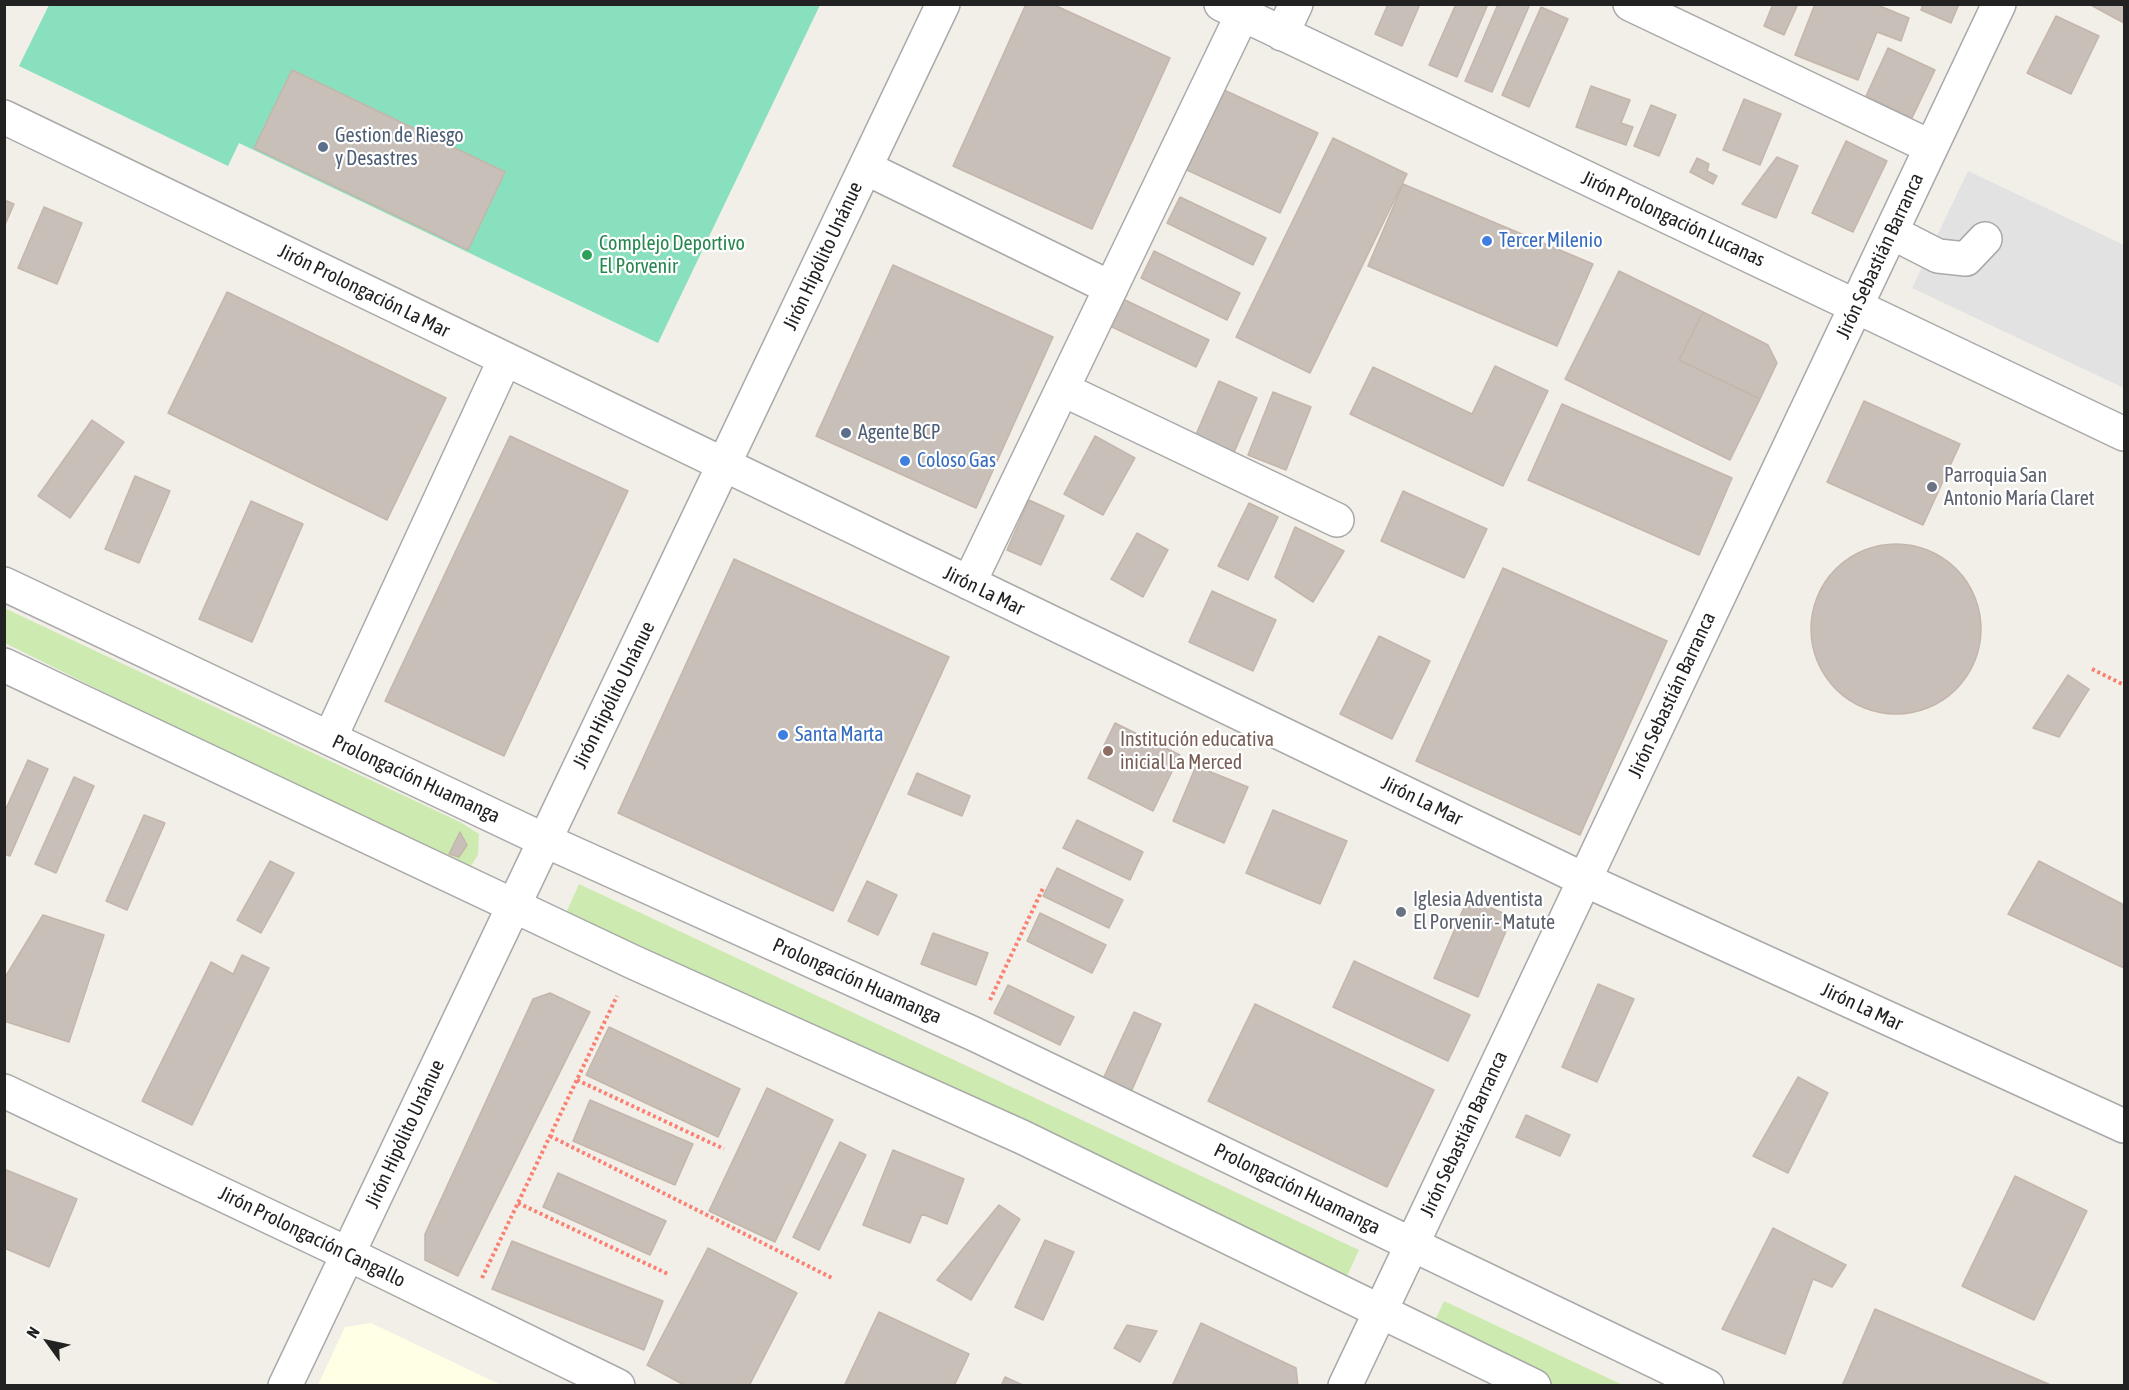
<!DOCTYPE html>
<meta charset="utf-8">
<style>
body{margin:0}
#map{position:relative;width:2129px;height:1390px;overflow:hidden;background:#f2efe9;font-family:"Asap Condensed",sans-serif}
canvas{display:block}
.frame{position:absolute;inset:0;border:6px solid #222;pointer-events:none}
.north{position:absolute;left:18px;top:1312px;width:60px;height:60px;-webkit-text-stroke:4px #fff;paint-order:stroke;rotate:303deg;font-size:16px;font-weight:700;line-height:24px;text-align:center;color:#222}
.north::after{content:'';display:block;margin:auto;width:21px;height:27px;background:#222;clip-path:polygon(50% 0,100% 100%,50% 72%,0 100%)}
</style>
<div id="map">
<canvas width="2129" height="1390"></canvas>
<div class="frame"></div>
<div class="north">N</div>
</div>
<script>
const ctx = document.querySelector('canvas').getContext('2d');
ctx.lineJoin = 'round';
function fill(path, color) {
  ctx.fillStyle = color;
  ctx.fill(path, 'evenodd');
}
function toPath(rows) {
  const path = new Path2D();
  for (const r of rows) {
    if (r.length === 3) {
      path.moveTo(r[0] + r[2], r[1]);
      path.arc(r[0], r[1], r[2], 0, 2 * Math.PI);
      continue;
    }
    path.moveTo(r[0], r[1]);
    for (let i = 2; i < r.length; i += 2) path.lineTo(r[i], r[i + 1]);
  }
  return path;
}
function strokePath(path, color, width, dash) {
  ctx.strokeStyle = color;
  ctx.lineWidth = width;
  ctx.lineCap = dash ? 'butt' : 'round';
  ctx.setLineDash(dash || []);
  ctx.stroke(path);
}
function drawText(font, color, halo, rows, align = 'center') {
  ctx.font = font + ' "Asap Condensed",sans-serif';
  ctx.lineWidth = 4.5;
  ctx.setLineDash([]);
  ctx.textBaseline = 'middle';
  ctx.strokeStyle = halo;
  ctx.fillStyle = color;
  for (const [text, x, y, turn = 0] of rows) {
    ctx.save();
    ctx.translate(x, y);
    ctx.rotate((+turn || 0) * Math.PI / 180);
    ctx.textAlign = isNaN(turn) ? turn : align;
    if (halo) ctx.strokeText(text, 0, 0);
    ctx.fillText(text, 0, 0);
    ctx.restore();
  }
}
fill(toPath([
 [371,1323,501,1385,318,1385,345,1327]
]), '#ffffe5');
fill(toPath([
 [4,608,460,822,479,834,478,855,464,876,437,858,5,643],
 [579,884,1359,1250,1341,1289,561,924],
 [1444,1301,1623,1385,1541,1385,1429,1333]
]), '#cdebb0');
fill(toPath([
 [49,5,820,5,658,343,239,143,228,166,19,66]
]), '#88e0be');
fill(toPath([
 [1968,171,2124,245,2124,388,1912,288]
]), '#e2e2e2');
const building = toPath([
 [1026,4,1052,4,1170,58,1092,229,953,166,1026,4],
 [1388,4,1420,4,1402,46,1375,34,1388,4],
 [1456,4,1488,4,1457,77,1429,65,1456,4],
 [1498,4,1530,4,1492,92,1465,81,1498,4],
 [1773,4,1798,4,1784,35,1764,26,1773,4],
 [1815,4,1875,4,1909,18,1901,41,1877,32,1858,80,1795,55,1815,4],
 [1923,4,1959,4,1951,23,1921,10,1923,4],
 [2089,4,2124,4,2124,23,2089,4],
 [1541,7,1568,19,1529,107,1502,95,1541,7],
 [2056,16,2099,36,2071,94,2027,73,2056,16],
 [1888,48,1935,70,1912,118,1866,96,1888,48],
 [292,70,505,172,468,250,254,148,292,70],
 [1591,86,1630,100,1621,123,1633,127,1626,145,1576,127,1591,86],
 [1224,90,1318,133,1280,213,1187,170,1224,90],
 [1744,99,1781,114,1760,165,1723,150,1744,99],
 [1651,105,1676,115,1659,156,1634,146,1651,105],
 [1333,138,1407,174,1310,373,1236,337,1333,138],
 [1846,141,1887,161,1853,232,1812,213,1846,141],
 [1777,157,1798,166,1776,218,1742,204,1777,157],
 [1697,158,1709,164,1707,171,1717,176,1713,184,1690,172,1697,158],
 [1403,184,1593,264,1557,346,1368,266,1403,184],
 [1180,197,1266,238,1253,265,1167,223,1180,197],
 [4,200,14,204,4,227,4,200],
 [44,207,82,223,57,284,18,268,44,207],
 [1154,251,1240,293,1227,320,1141,278,1154,251],
 [893,265,1053,337,976,508,816,436,893,265],
 [1619,271,1703,312,1679,360,1760,399,1730,460,1565,379,1619,271],
 [227,292,446,398,387,520,168,413,227,292],
 [1123,299,1209,340,1196,367,1110,326,1123,299],
 [1703,312,1768,345,1777,363,1760,399,1679,360,1703,312],
 [1495,366,1548,391,1503,486,1350,414,1373,367,1472,414,1495,366],
 [1219,381,1257,398,1233,455,1194,439,1219,381],
 [1273,392,1311,407,1286,470,1248,455,1273,392],
 [1864,401,1960,444,1923,525,1827,482,1864,401],
 [1562,404,1732,478,1699,555,1528,480,1562,404],
 [92,420,124,442,70,518,38,496,92,420],
 [510,436,628,491,504,756,385,701,510,436],
 [1095,436,1135,458,1103,515,1064,494,1095,436],
 [135,476,170,491,139,563,105,549,135,476],
 [1403,491,1487,529,1464,578,1381,541,1403,491],
 [1029,500,1064,516,1041,565,1007,550,1029,500],
 [251,501,303,524,252,642,199,619,251,501],
 [1249,503,1278,517,1248,580,1218,566,1249,503],
 [1295,527,1344,551,1313,602,1275,577,1295,527],
 [1137,533,1168,550,1143,597,1111,579,1137,533],
 [1896,629,85],
 [734,559,949,657,833,911,618,813,734,559],
 [1503,568,1667,641,1580,835,1416,761,1503,568],
 [1212,591,1276,620,1253,671,1189,642,1212,591],
 [1379,636,1430,661,1392,739,1340,714,1379,636],
 [2068,675,2089,689,2059,737,2033,728,2068,675],
 [1115,723,1180,755,1153,811,1088,778,1115,723],
 [28,760,48,769,10,856,4,854,4,813,28,760],
 [1196,766,1248,787,1224,843,1173,821,1196,766],
 [917,773,970,796,962,816,908,794,917,773],
 [74,777,94,786,56,873,35,864,74,777],
 [1273,810,1347,841,1320,904,1246,873,1273,810],
 [144,815,165,823,127,910,106,901,144,815],
 [1077,820,1143,852,1130,880,1063,848,1077,820],
 [460,832,467,845,459,857,449,854,460,832],
 [270,861,294,873,261,933,237,920,270,861],
 [2039,861,2124,905,2124,968,2008,914,2039,861],
 [1057,868,1123,900,1109,928,1043,896,1057,868],
 [867,881,897,895,878,935,848,921,867,881],
 [1468,898,1512,917,1478,997,1434,978,1468,898],
 [1040,913,1106,945,1092,973,1027,941,1040,913],
 [43,915,104,935,69,1042,4,1021,4,979,43,915],
 [933,933,988,953,976,985,921,964,933,933],
 [242,955,269,968,192,1125,142,1101,211,962,233,974,242,955],
 [1354,961,1470,1015,1448,1061,1333,1007,1354,961],
 [1598,984,1634,999,1597,1082,1562,1067,1598,984],
 [1008,985,1074,1017,1060,1045,994,1013,1008,985],
 [550,993,590,1012,458,1276,425,1260,425,1234,533,999,550,993],
 [1255,1004,1434,1090,1387,1187,1208,1101,1255,1004],
 [1134,1012,1161,1024,1131,1092,1103,1079,1134,1012],
 [609,1027,740,1089,718,1137,586,1075,609,1027],
 [1798,1077,1828,1093,1788,1173,1753,1156,1798,1077],
 [767,1088,833,1120,775,1242,709,1211,767,1088],
 [590,1100,693,1144,675,1185,573,1141,590,1100],
 [1526,1115,1570,1135,1560,1156,1516,1137,1526,1115],
 [840,1142,866,1155,819,1250,793,1237,840,1142],
 [893,1150,964,1179,947,1224,922,1214,910,1243,863,1225,893,1150],
 [4,1169,77,1199,49,1267,4,1248,4,1169],
 [558,1173,666,1221,650,1255,543,1207,558,1173],
 [2015,1176,2087,1211,2034,1320,1962,1286,2015,1176],
 [999,1205,1020,1219,971,1300,937,1280,999,1205],
 [1773,1228,1846,1265,1832,1287,1813,1279,1785,1354,1722,1329,1773,1228],
 [1045,1240,1074,1252,1043,1320,1015,1307,1045,1240],
 [512,1241,663,1301,644,1350,492,1289,512,1241],
 [708,1248,797,1293,749,1386,686,1386,647,1365,708,1248],
 [1875,1309,2053,1386,1842,1386,1875,1309],
 [879,1312,969,1354,954,1386,844,1386,879,1312],
 [1201,1323,1296,1368,1298,1386,1172,1386,1201,1323],
 [1127,1325,1157,1331,1140,1362,1114,1348,1127,1325],
 [1005,1377,1025,1386,1001,1386,1005,1377]
]);
fill(building, '#c7bfb8');
strokePath(building, '#c4b6ab', 1.5);
const minor = toPath([
 [1221,4,2124,434],
 [1630,4,1931,147],
 [1282,34,1296,4],
 [4,117,1585,880,2124,1126],
 [866,168,1111,288],
 [1891,232,1938,256,1966,259,1985,239],
 [1062,389,1337,520],
 [969,583,1242,15],
 [4,584,544,840,974,1034,1707,1386],
 [4,665,633,962,1022,1137,1534,1386],
 [330,738,505,359],
 [4,1091,348,1254,618,1386],
 [285,1386,943,4],
 [1345,1386,1999,4]
]);
strokePath(minor, '#a9a9a9', 36);
strokePath(toPath([
 [2092,669,2124,685],
 [990,1000,1044,886],
 [577,1080,724,1149],
 [550,1136,834,1279],
 [518,1203,668,1274],
 [482,1278,617,996]
]), '#fa8072', 4, [3, 3]);
strokePath(minor, '#fff', 33);
for (const [x, y, r, color] of [
 [323,147,6,"#5c6f8a"],
 [1487,241,6,"#3f7fe0"],
 [587,255,6,"#2e9e5b"],
 [846,433,6,"#5c6f8a"],
 [905,461,6,"#3f7fe0"],
 [1932,487,6,"#6b7280"],
 [783,735,6,"#3f7fe0"],
 [1108,751,6,"#8d6e63"],
 [1401,912,6,"#6b7280"]
]) {
  const dot = new Path2D();
  dot.arc(x, y, r, 0, 2 * Math.PI);
  ctx.fillStyle = color;
  ctx.fill(dot);
  strokePath(dot, '#fff', 2);
}
drawText('20px', '#4e5e75', '#fff', [
 ["Gestion de Riesgo",335,136],
 ["y Desastres",335,159],
 ["Agente BCP",858,433]
], 'left');
drawText('20px', '#222', '#fff', [
 ["Jirón Prolongación Lucanas",1673,219,25],
 ["Jirón Hipólito Unánue",823,256,-65],
 ["Jirón Sebastián Barranca",1880,256,-65],
 ["Jirón Prolongación La Mar",364,291,26],
 ["Jirón La Mar",984,591,26],
 ["Jirón Hipólito Unánue",614,695,-64],
 ["Jirón Sebastián Barranca",1672,695,-65],
 ["Prolongación Huamanga",416,779,25],
 ["Jirón La Mar",1422,801,26],
 ["Prolongación Huamanga",857,981,24],
 ["Jirón La Mar",1862,1007,25],
 ["Jirón Hipólito Unánue",405,1134,-65],
 ["Jirón Sebastián Barranca",1464,1134,-65],
 ["Prolongación Huamanga",1297,1189,26],
 ["Jirón Prolongación Cangallo",312,1237,26]
]);
drawText('20px', '#366cbe', '#fff', [
 ["Tercer Milenio",1499,241],
 ["Coloso Gas",917,461],
 ["Santa Marta",795,735]
], 'left');
drawText('20px', '#27864d', '#fff', [
 ["Complejo Deportivo",599,244],
 ["El Porvenir",599,267]
], 'left');
drawText('20px', '#5b616d', '#fff', [
 ["Parroquia San",1944,476],
 ["Antonio María Claret",1944,499],
 ["Iglesia Adventista",1413,900],
 ["El Porvenir - Matute",1413,923]
], 'left');
drawText('20px', '#785e54', '#fff', [
 ["Institución educativa",1120,740],
 ["inicial La Merced",1120,763]
], 'left');
</script>
